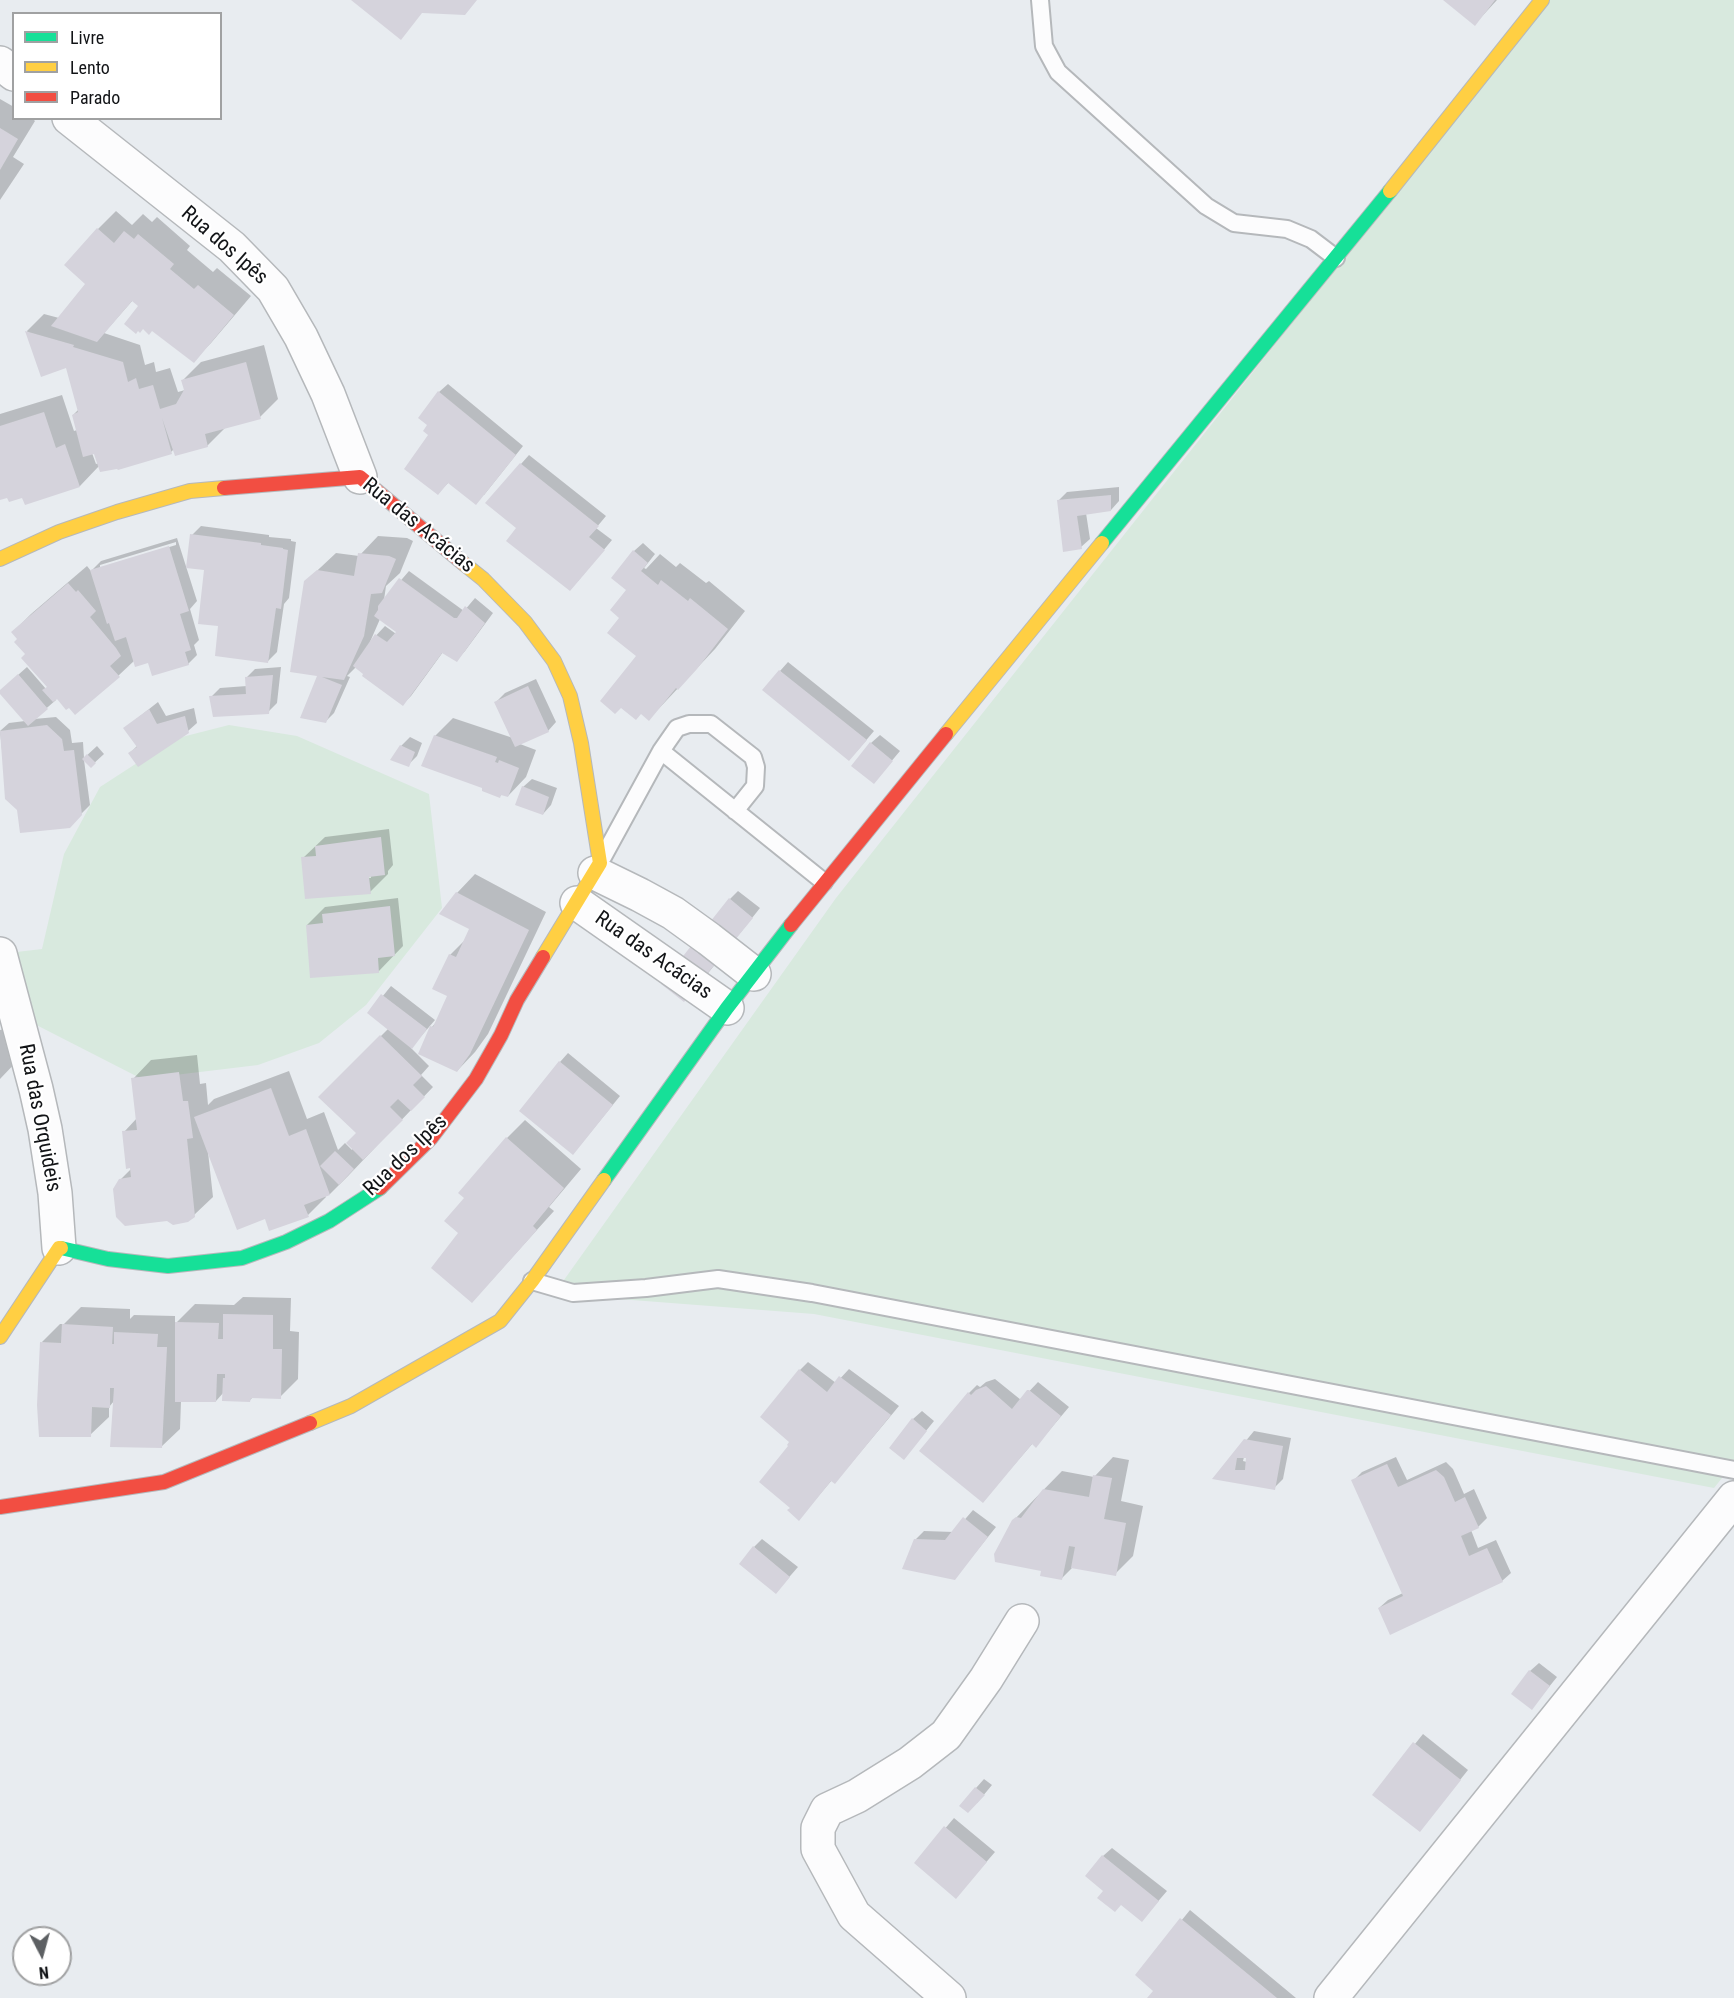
<!DOCTYPE html>
<meta charset="utf-8">
<style>
body{margin:0}
#map{position:relative;width:1734px;height:1998px;overflow:hidden;background:#e8ecf0;font-family:"Roboto Condensed",sans-serif}
canvas{display:block}
.legend{position:absolute;left:12px;top:12px;width:210px;height:108px;box-sizing:border-box;background:#fff;border:2px solid #a0a1a2;margin:0;padding:8px 10px;list-style:none;font-size:18px;color:#121417}
.legend li{display:flex;align-items:center;gap:12px;height:30px}
.legend b{width:30px;border:2px solid #a0a1a2}
.north{position:absolute;left:12px;top:1926px;width:60px;height:60px;box-sizing:border-box;background:#fff;border:2px solid #a0a1a2;border-radius:50%;rotate:174deg;font-size:16px;font-weight:700;line-height:24px;text-align:center;color:#121417}
.north::after{content:'';display:block;margin:auto;width:21px;height:27px;background:#5d6063;clip-path:polygon(50% 0,100% 100%,50% 72%,0 100%)}
</style>
<div id="map">
<canvas width="1734" height="1998"></canvas>
<ul class="legend">
<li><b style="height:8px;background:#16e098"></b>Livre</li>
<li><b style="height:8px;background:#ffcf43"></b>Lento</li>
<li><b style="height:8px;background:#f24e42"></b>Parado</li>
</ul>
<div class="north">N</div>
</div>
<script>
const ctx = document.querySelector('canvas').getContext('2d');
ctx.lineJoin = 'round';
function fill(path, color) {
  ctx.fillStyle = color;
  ctx.fill(path, 'evenodd');
}
function toPath(rows) {
  const path = new Path2D();
  for (const r of rows) {
    path.moveTo(r[0], r[1]);
    for (let i = 2; i < r.length; i += 2) path.lineTo(r[i], r[i + 1]);
  }
  return path;
}
function strokePath(path, color, width, dash) {
  ctx.strokeStyle = color;
  ctx.lineWidth = width;
  ctx.lineCap = dash ? 'butt' : 'round';
  ctx.setLineDash(dash || []);
  ctx.stroke(path);
}
function drawText(font, color, halo, rows, align = 'center') {
  ctx.font = font + ' "Roboto Condensed",sans-serif';
  ctx.lineWidth = 4.5;
  ctx.setLineDash([]);
  ctx.textBaseline = 'middle';
  ctx.strokeStyle = halo;
  ctx.fillStyle = color;
  for (const [text, x, y, turn = 0] of rows) {
    ctx.save();
    ctx.translate(x, y);
    ctx.rotate((+turn || 0) * Math.PI / 180);
    ctx.textAlign = isNaN(turn) ? turn : align;
    if (halo) ctx.strokeText(text, 0, 0);
    ctx.fillText(text, 0, 0);
    ctx.restore();
  }
}
fill(toPath([
 [1548,0,1734,0,1734,1463,1714,1488,814,1314,554,1294,836,898],
 [229,725,297,736,429,794,442,908,366,1005,319,1043,258,1065,142,1079,9,1011,0,954,42,949,64,854,100,787,174,739]
]), '#d8e9de');
fill(toPath([
 [1445,0,1497,0,1475,24],
 [0,99,14,107,14,118,32,118,35,121,13,157,24,164,0,200],
 [116,211,132,225,143,214,152,222,157,217,190,246,187,250,213,272,217,268,251,296,211,343,193,361,133,300,104,333,140,345,145,365,154,362,156,372,170,368,178,392,185,390,183,380,201,362,264,345,278,399,260,417,225,428,207,446,174,449,171,452,99,466,80,486,0,498,0,414,62,395,74,431,77,430,73,415,79,409,67,366,42,375,27,331,44,314,59,318,87,283,98,229],
 [95,452,99,463,96,464,92,453],
 [448,384,523,446,484,495,449,482,438,493,430,435,439,392],
 [529,455,606,516,596,528,612,540,578,581,519,528,521,464],
 [1119,487,1119,501,1111,510,1086,513,1090,539,1081,547,1058,501,1067,492],
 [201,526,269,535,269,537,291,539,291,541,296,542,289,598,284,604,277,652,268,661,220,625,206,569,192,535],
 [378,536,407,538,413,541,400,573,386,586,384,600,409,571,464,611,475,598,493,613,465,651,457,660,443,652,411,696,403,704,356,667,347,676,350,677,334,713,325,722,305,582,336,553,359,556],
 [380,619,401,634,399,636,385,626,370,642],
 [177,538,197,601,190,609,199,640,194,645,197,655,188,664,135,660,118,676,57,696,56,700,34,719,56,717,70,730,72,743,83,742,84,758,97,746,104,754,91,766,84,760,90,805,78,817,7,798,0,731,9,723,25,721,9,683,27,667,46,689,48,686,27,654,19,639,13,632,31,614,87,566,91,571,101,561],
 [176,542,176,545,100,568,100,565],
 [643,543,655,554,644,568,646,569,660,554,676,567,680,563,706,583,709,581,745,611,715,649,649,719,638,656,621,618,632,585,634,551],
 [788,662,874,731,857,751,780,671],
 [281,667,277,703,268,712,211,697,220,688,247,686,246,678,255,669],
 [536,679,556,722,548,731,520,744,536,750,526,777,508,796,503,794,500,796,484,787,435,736,453,718,513,738,496,702,505,693],
 [158,702,166,716,194,708,197,723,188,731,130,753,138,745,125,728],
 [880,735,900,751,874,782,871,743],
 [410,737,422,743,417,756,408,765,401,746],
 [532,779,557,788,551,805,543,814,523,787],
 [389,829,393,865,388,871,388,874,370,892,303,858,325,837],
 [368,844,371,878,368,878],
 [475,874,546,912,488,1034,475,1052,457,1071,432,1027,437,1021,449,996,450,955,466,939,471,928,441,913,457,893],
 [738,891,760,908,693,992,730,899],
 [398,898,403,946,378,972,307,925,325,907],
 [391,986,435,1020,411,1048,429,1066,421,1075,433,1087,348,1176,330,1194,325,1195,326,1197,308,1215,266,1217,208,1152,213,1197,194,1215,120,1180,134,1166,124,1132,137,1118,133,1079,151,1060,197,1055,200,1084,206,1083,208,1105,214,1099,289,1071,307,1119,324,1112,338,1150,345,1143,352,1150,358,1133,320,1097,388,1029,369,1013],
 [14,1027,20,1058,0,1079,0,1030],
 [568,1053,620,1096,581,1144,560,1062],
 [525,1120,581,1169,549,1207,554,1211,489,1283,460,1233,466,1197,507,1138],
 [243,1297,291,1298,290,1331,299,1332,298,1379,280,1397,253,1397,250,1400,224,1392,216,1401,181,1401,180,1429,161,1447,114,1401,109,1407,109,1417,90,1435,42,1342,60,1324,64,1324,81,1307,130,1309,130,1319,134,1315,175,1316,175,1324,195,1304,234,1305],
 [808,1362,836,1383,849,1369,899,1406,843,1473,832,1480,799,1519,792,1508,791,1446,800,1370],
 [995,1379,1021,1400,1038,1382,1069,1407,1036,1446,1033,1443,983,1501,969,1393,977,1385,980,1387,986,1382],
 [922,1411,934,1421,904,1458,913,1419],
 [1254,1431,1291,1438,1283,1479,1274,1488,1215,1478],
 [1244,1457,1248,1457,1247,1462,1243,1461],
 [1113,1457,1129,1460,1121,1501,1143,1506,1133,1556,1115,1574,1073,1567,1062,1578,1043,1570,1013,1521,1062,1471,1094,1477],
 [1396,1457,1407,1480,1446,1462,1453,1469,1464,1494,1474,1489,1487,1518,1478,1527,1471,1530,1478,1548,1496,1540,1511,1573,1502,1581,1379,1608,1388,1600,1403,1593,1353,1481,1362,1472],
 [973,1510,996,1527,955,1578,915,1540,924,1531,954,1532],
 [762,1539,798,1567,784,1583,754,1547],
 [1539,1663,1557,1677,1532,1708,1530,1671],
 [1423,1734,1468,1770,1420,1830,1374,1795],
 [984,1779,992,1785,977,1803,961,1805],
 [954,1818,995,1852,956,1897,916,1863],
 [1112,1848,1167,1891,1142,1920,1105,1891,1103,1856],
 [1190,1910,1296,1998,1149,1998,1155,1991,1137,1975]
]), '#0003');
fill(toPath([
 [351,0,477,0,465,15,422,13,401,40],
 [1443,0,1495,0,1475,26],
 [0,128,18,139,0,170],
 [97,228,114,243,124,231,134,239,138,234,174,264,170,269,194,289,198,285,234,315,194,363,152,331,149,335,143,329,140,333,138,331,136,334,124,324,138,306,132,301,97,342,51,326,85,284,64,265],
 [25,331,74,345,73,347,123,362,128,382,136,378,139,389,153,385,160,409,176,404,184,390,181,380,246,362,261,419,205,434,208,447,175,456,162,418,172,454,118,470,117,469,100,472,94,454,83,457,72,415,78,412,66,368,41,377],
 [438,391,516,455,476,505,448,483,438,495,404,469,428,435,423,431,427,425,418,418],
 [44,412,56,448,65,444,80,487,25,505,22,498,9,502,7,498,0,500,0,426],
 [520,463,599,526,589,537,605,550,570,591,506,541,516,528,485,503],
 [1111,495,1111,511,1077,516,1082,549,1063,552,1057,500],
 [190,534,261,543,261,545,283,548,283,549,288,550,281,609,276,608,268,663,215,656,218,626,198,624,204,570,186,568],
 [169,546,189,611,180,614,191,650,185,652,189,665,152,676,148,663,135,667,126,637,115,641,109,623,107,624,90,570],
 [633,550,648,563,641,571,658,585,661,580,688,601,690,598,728,629,697,669,678,690,676,688,649,721,641,714,636,720,621,708,615,714,600,701,636,656,607,633,619,618,610,610,626,590,611,578],
 [358,553,389,556,396,559,382,593,371,594,364,636,344,680,322,677,342,685,326,723,300,718,317,676,290,672,304,581,317,570,354,576],
 [399,578,454,618,457,618,465,606,485,623,457,662,442,653,403,706,362,676,363,674,353,666,375,634,387,642,396,632,374,616,378,610,378,606],
 [68,583,76,592,78,590,96,611,90,617,116,648,121,656,110,666,120,677,75,715,69,708,66,710,57,699,53,702,42,690,47,687,21,658,25,654,14,642,17,639,11,632],
 [779,670,867,740,849,761,762,690],
 [18,674,48,709,28,726,0,694,0,690],
 [273,675,269,714,213,717,209,696,246,694,245,677],
 [528,686,549,732,515,747,494,702],
 [149,709,157,724,185,716,189,733,138,767,128,753,137,747,123,728],
 [47,725,62,739,64,751,74,750,82,815,70,828,20,833,17,810,5,799,0,731],
 [434,735,497,757,495,762,498,763,499,760,519,768,508,797,501,795,500,798,482,791,482,788,421,766],
 [870,742,893,761,874,784,851,766],
 [400,745,415,752,409,767,390,760],
 [87,754,96,763,91,768,82,759],
 [522,786,549,797,543,815,515,805],
 [381,837,385,875,369,877,371,894,305,899,301,857,316,856,315,846],
 [456,892,529,930,470,1054,457,1072,418,1054,430,1026,433,1027,447,996,432,989,449,954,456,957,469,929,439,914],
 [729,898,753,918,684,1002,661,984],
 [390,906,395,956,378,958,379,973,310,978,306,925,323,923,322,914],
 [381,994,427,1029,412,1049,367,1013],
 [380,1035,422,1076,413,1085,425,1097,411,1111,398,1099,390,1107,403,1120,363,1160,346,1143,356,1133,318,1097],
 [559,1061,613,1105,573,1155,519,1111],
 [179,1072,183,1101,188,1101,193,1138,187,1139,195,1217,188,1222,173,1225,167,1221,125,1226,116,1217,113,1189,119,1179,131,1177,130,1168,126,1169,122,1131,137,1130,131,1078],
 [271,1088,289,1136,306,1129,330,1195,304,1205,309,1217,269,1231,265,1219,237,1230,194,1117],
 [506,1137,564,1188,533,1226,537,1230,472,1303,431,1268,458,1233,444,1221,464,1198,458,1193],
 [335,1151,354,1169,339,1185,320,1166],
 [223,1314,273,1315,273,1349,282,1349,281,1399,251,1398,250,1402,222,1401,223,1378,225,1378,225,1374,217,1374,216,1402,175,1402,175,1322,219,1323,218,1339,223,1339],
 [62,1324,113,1327,112,1344,114,1344,114,1332,158,1334,157,1347,167,1347,162,1448,110,1447,114,1388,110,1388,110,1408,92,1407,91,1437,39,1437,37,1405,40,1342,61,1343],
 [799,1369,827,1392,839,1376,891,1415,835,1484,831,1481,799,1521,787,1510,790,1508,759,1482,788,1446,787,1445,789,1442,760,1417],
 [986,1386,1012,1409,1027,1390,1029,1390,1061,1416,1036,1448,1032,1444,983,1503,919,1451,968,1392,971,1395,976,1390],
 [912,1418,927,1431,904,1460,889,1448],
 [1244,1439,1283,1446,1275,1490,1212,1479],
 [1237,1458,1246,1458,1245,1470,1235,1470],
 [1387,1464,1398,1487,1436,1470,1444,1477,1455,1502,1465,1497,1479,1528,1461,1536,1469,1556,1487,1548,1503,1582,1390,1635,1378,1608,1403,1596,1351,1480],
 [1093,1475,1112,1478,1104,1519,1126,1523,1116,1576,1071,1568,1075,1547,1069,1546,1062,1580,1040,1576,1041,1571,995,1562,994,1554,1012,1520,1016,1517,1021,1518,1043,1489,1089,1497],
 [963,1517,988,1537,955,1580,902,1569,914,1539,945,1540],
 [753,1546,790,1577,776,1594,739,1564],
 [1529,1670,1550,1686,1532,1710,1511,1694],
 [1413,1742,1461,1780,1420,1832,1372,1795],
 [975,1787,985,1795,968,1813,959,1806],
 [944,1826,987,1862,956,1899,914,1863],
 [1102,1855,1159,1901,1142,1922,1121,1905,1115,1912,1097,1898,1103,1891,1085,1876],
 [1180,1918,1277,1998,1147,1998,1153,1991,1135,1975]
]), '#d5d3dc');
const lane = toPath([
 [1040,0,1044,46,1058,72,1206,206,1234,223,1287,229,1311,239,1336,258],
 [661,751,824,882],
 [603,857,661,751,677,728,689,724,711,724,753,757,756,767,755,786,735,811],
 [532,1281,573,1293,646,1288,718,1279,812,1293,1734,1470]
]);
const street = toPath([
 [0,63,14,74],
 [69,118,232,247,273,289,301,337,328,394,360,477],
 [595,873,640,895,673,913,709,939,754,974],
 [577,903,727,1008],
 [0,954,36,1089,45,1129,55,1193,59,1248],
 [949,1998,854,1915,818,1849,818,1828,827,1810,857,1796,910,1763,946,1735,986,1679,1022,1621],
 [1331,1998,1734,1498]
]);
const fast = toPath([
 [1102,543,1390,191],
 [604,1180,727,1008,791,925],
 [61,1248,108,1259,168,1266,242,1258,286,1242,329,1221,380,1188]
]);
const slow = toPath([
 [1390,191,1542,0],
 [0,559,59,532,117,512,190,491,224,488],
 [463,563,483,579,525,622,554,661,570,696,581,743,600,863,543,957],
 [946,734,1102,543],
 [0,1337,59,1248,61,1248],
 [310,1423,351,1406,500,1321,532,1281,604,1180]
]);
const jam = toPath([
 [224,488,360,477,463,563],
 [791,925,946,734],
 [380,1188,431,1138,476,1079,501,1035,517,1000,543,957],
 [0,1507,164,1482,310,1423]
]);
strokePath(lane, '#b5b8bb', 20);
strokePath(street, '#b5b8bb', 36);
strokePath(fast, '#b5b8bb', 16);
strokePath(slow, '#b5b8bb', 16);
strokePath(jam, '#b5b8bb', 16);
strokePath(lane, '#fcfcfd', 16);
strokePath(street, '#fcfcfd', 33);
strokePath(fast, '#16e098', 14);
strokePath(slow, '#ffcf43', 14);
strokePath(jam, '#f24e42', 14);
drawText('21px', '#121417', '#fff', [
 ["Rua dos Ipês",224,246,41],
 ["Rua das Acácias",418,526,39],
 ["Rua das Acácias",653,956,35],
 ["Rua das Orquideis",39,1118,79],
 ["Rua dos Ipês",406,1156,-44]
]);
</script>
